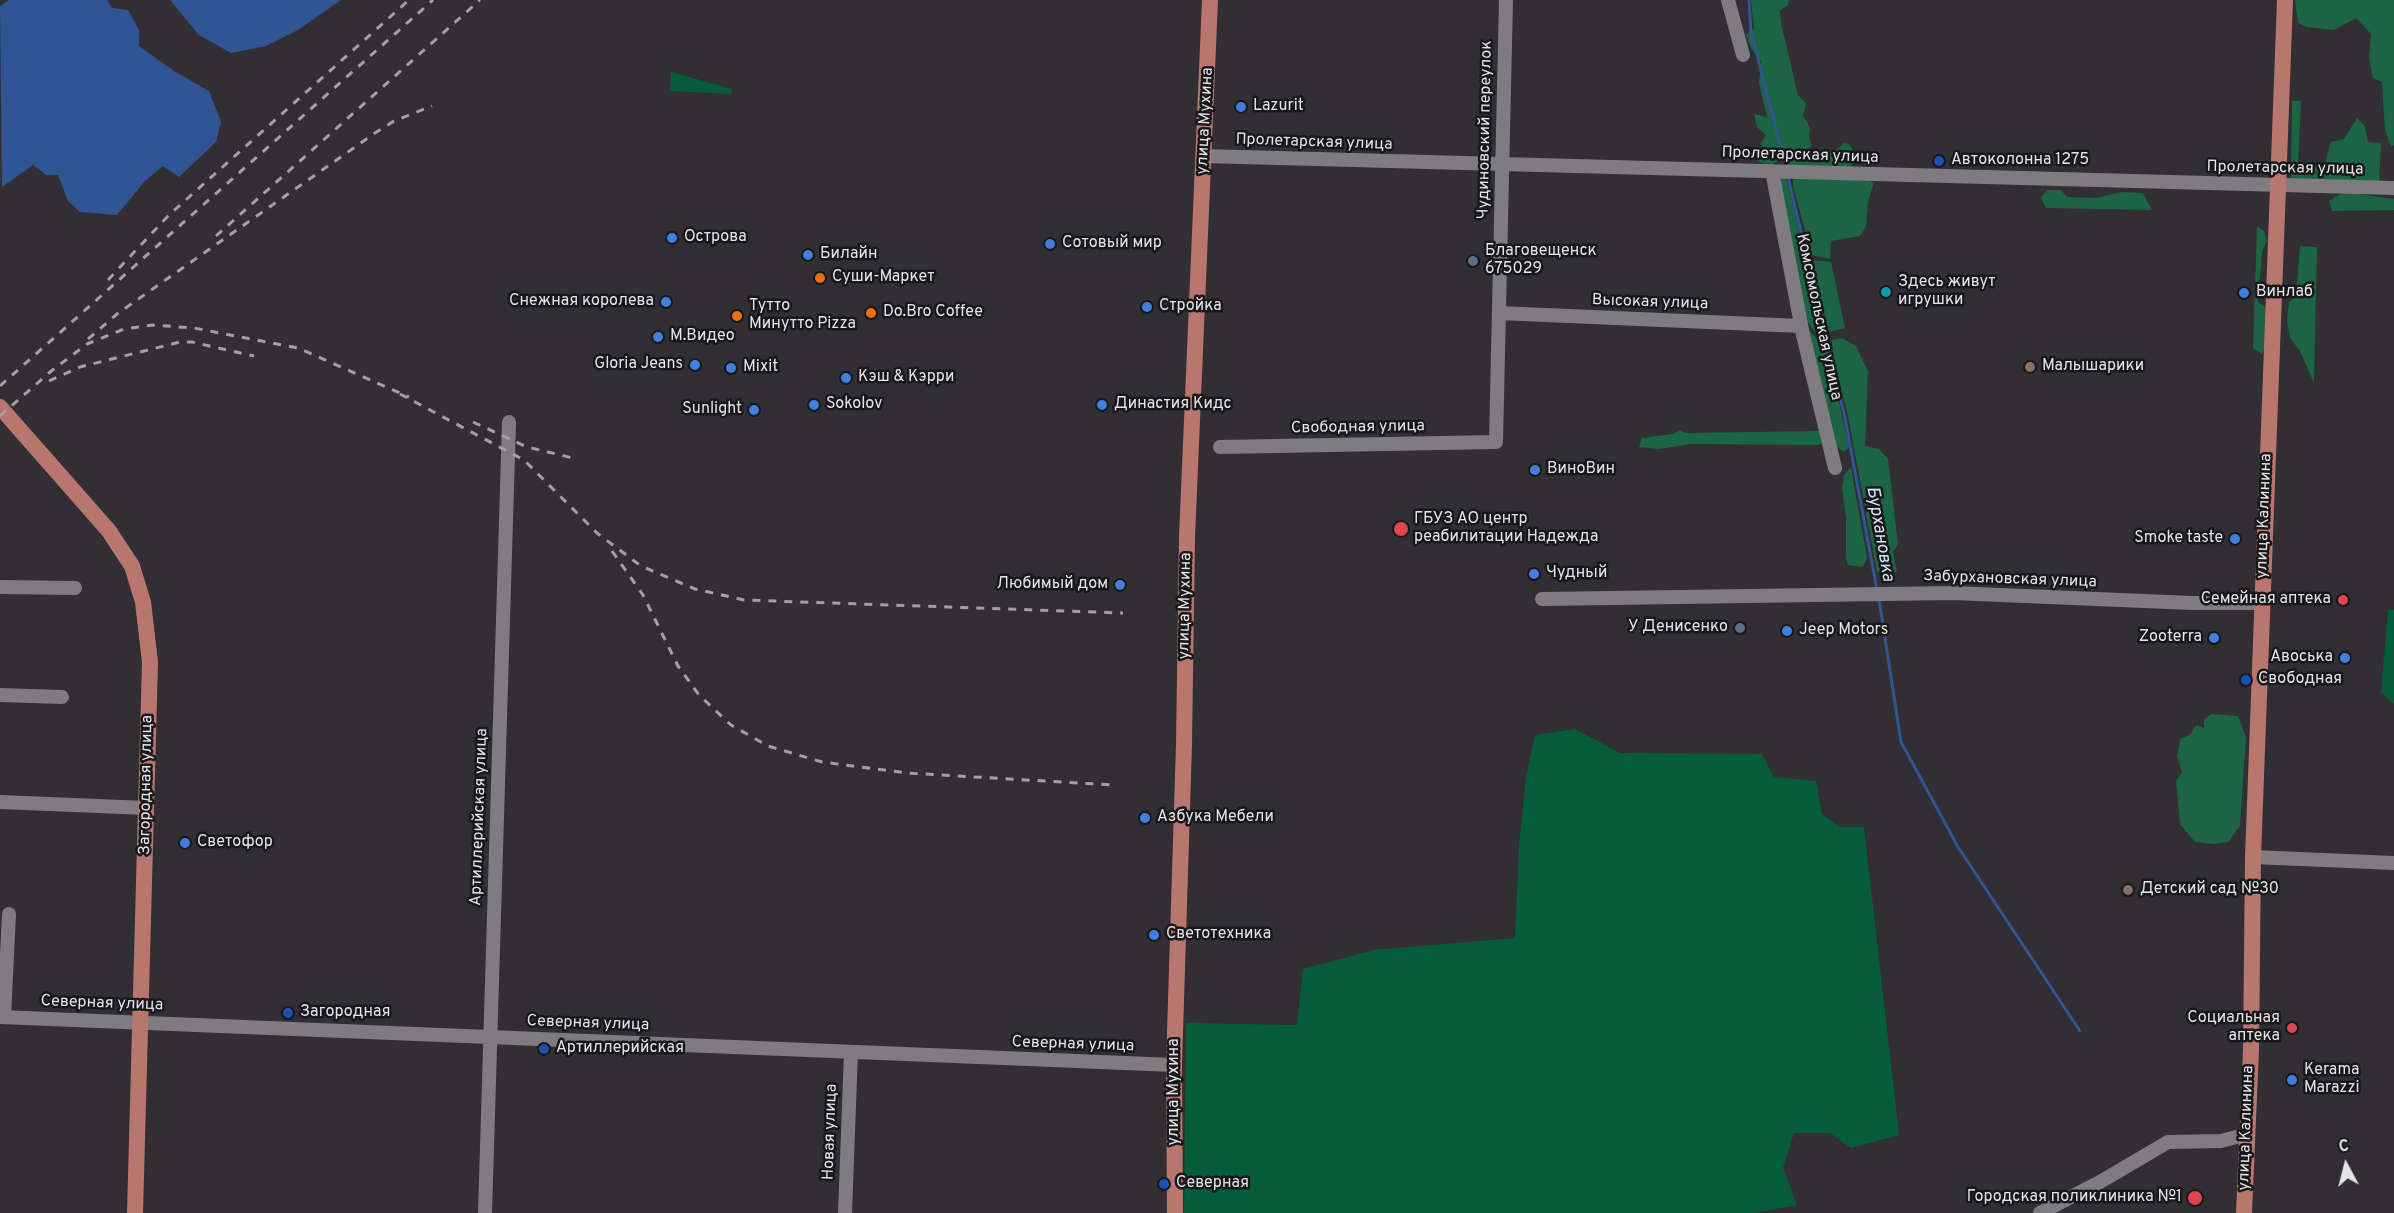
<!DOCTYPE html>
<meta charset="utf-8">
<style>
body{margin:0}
#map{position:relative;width:2394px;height:1213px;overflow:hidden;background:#312f33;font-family:Overpass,sans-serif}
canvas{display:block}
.north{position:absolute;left:2316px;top:1135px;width:60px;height:60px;-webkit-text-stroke:4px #181719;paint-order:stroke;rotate:353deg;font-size:16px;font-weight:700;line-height:24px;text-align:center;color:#e5e4e6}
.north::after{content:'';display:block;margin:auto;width:21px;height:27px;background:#e5e4e6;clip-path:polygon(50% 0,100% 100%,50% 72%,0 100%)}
</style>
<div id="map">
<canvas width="2394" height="1213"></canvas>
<div class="north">С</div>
</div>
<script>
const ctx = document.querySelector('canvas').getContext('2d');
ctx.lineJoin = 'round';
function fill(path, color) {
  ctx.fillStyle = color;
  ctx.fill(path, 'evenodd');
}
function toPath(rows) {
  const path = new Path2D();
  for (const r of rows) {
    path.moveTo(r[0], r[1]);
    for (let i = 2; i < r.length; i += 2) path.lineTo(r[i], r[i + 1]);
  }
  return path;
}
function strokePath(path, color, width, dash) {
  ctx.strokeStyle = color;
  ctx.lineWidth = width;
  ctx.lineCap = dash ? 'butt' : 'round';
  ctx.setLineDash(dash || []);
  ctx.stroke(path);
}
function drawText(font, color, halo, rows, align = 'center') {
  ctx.font = font + ' Overpass,sans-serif';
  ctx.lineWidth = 5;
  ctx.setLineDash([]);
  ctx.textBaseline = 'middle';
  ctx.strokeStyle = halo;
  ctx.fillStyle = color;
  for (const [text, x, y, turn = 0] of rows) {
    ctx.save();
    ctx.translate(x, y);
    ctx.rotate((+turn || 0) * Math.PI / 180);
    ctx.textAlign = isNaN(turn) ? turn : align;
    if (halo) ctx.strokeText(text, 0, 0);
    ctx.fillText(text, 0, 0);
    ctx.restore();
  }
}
fill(toPath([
 [671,72,732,89,731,94,670,91],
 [2388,610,2394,610,2394,704,2381,692],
 [1575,729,1620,753,1762,754,1774,777,1816,781,1822,814,1839,827,1864,827,1899,1135,1851,1148,1830,1133,1794,1133,1783,1168,1797,1205,1754,1213,1184,1213,1186,1023,1297,1025,1303,969,1374,950,1515,938,1519,846,1526,776,1535,735]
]), '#065d3b');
fill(toPath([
 [1751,0,1789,0,1788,5,1780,10,1781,23,1798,95,1806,103,1803,116,1810,127,1809,138,1812,147,1805,150,1785,151,1777,162,1769,165,1756,161,1756,154,1764,149,1761,143,1766,135,1757,127,1754,114,1767,117,1759,83,1761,61,1751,48,1746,35,1754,28],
 [2295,0,2394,0,2394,145,2391,147,2385,130,2382,82,2373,78,2369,58,2371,34,2356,18,2334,30,2307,27,2298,23],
 [2292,101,2301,101,2298,165,2324,166,2331,142,2344,139,2357,118,2365,126,2368,142,2381,143,2379,183,2291,180],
 [1844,143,1849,144,1856,155,1850,170,1794,167,1787,164,1786,157,1811,156,1820,150,1836,150],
 [1776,174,1785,174,1793,204,1821,328,1814,331,1804,317],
 [1793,178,1864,178,1874,183,1868,201,1866,227,1860,236,1831,241,1830,259,1812,255,1793,187],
 [2047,190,2061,190,2067,197,2097,198,2120,192,2143,193,2152,210,2046,208,2041,198],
 [2344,192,2394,199,2394,210,2332,211,2329,201],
 [2257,226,2264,231,2267,241,2262,252,2258,302,2267,309,2266,345,2262,354,2253,348],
 [2300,246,2317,247,2314,383,2300,351,2290,338,2287,320,2289,303,2294,297,2297,284],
 [1811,260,1831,262,1845,328,1829,332],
 [1807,329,1820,341,1828,353,1849,447,1844,452,1835,445],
 [1842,338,1856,346,1868,371,1865,446,1879,449,1888,459,1898,545,1893,551,1897,572,1877,572,1848,416,1833,356,1832,340],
 [1680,430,1686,433,1819,431,1824,443,1817,445,1691,444,1659,449,1639,447,1642,438,1673,434],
 [1851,467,1867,558,1863,567,1848,565,1846,559,1846,518,1842,488,1844,475],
 [2211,714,2238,716,2246,737,2240,826,2228,842,2214,844,2195,842,2180,824,2176,781,2182,772,2177,757,2180,739,2191,734,2196,725,2204,728,2204,720]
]), '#1b6544');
fill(toPath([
 [9,0,107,0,112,8,128,10,139,30,139,46,174,71,209,91,221,122,216,142,179,177,163,166,145,181,117,215,80,212,68,201,58,175,46,175,33,165,2,187,0,6],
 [170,0,341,0,298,30,266,46,231,53,199,35]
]), '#305595');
strokePath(toPath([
 [1749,0,1751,32,1786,168],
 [1788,177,1845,418,1877,590],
 [1879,599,1901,742,1958,847,2080,1031]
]), '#305595', 3);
strokePath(toPath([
 [1728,0,1743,55],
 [1204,156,2394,188],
 [1772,171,1803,335,1835,468],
 [1499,313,1801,326],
 [1220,447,1496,442,1506,0],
 [0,587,75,588],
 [1542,599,1953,593,2192,603,2262,603],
 [0,695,62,697],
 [0,802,147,808],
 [2253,857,2394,863],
 [0,1017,1174,1065],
 [4,1017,9,914],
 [485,1213,509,422],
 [845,1213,851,1052],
 [2040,1213,2100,1182,2168,1142,2221,1141,2248,1134]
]), '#7f7c81', 14);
strokePath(toPath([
 [0,407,109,531,132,566,143,602,150,662,135,1213],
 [1175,1213,1174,1065,1184,744,1187,537,1210,0],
 [2244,1213,2251,1050,2253,857,2285,0]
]), '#b8766e', 16);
strokePath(toPath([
 [216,236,480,0],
 [108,280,169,215,409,0],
 [88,339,117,314,375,133,394,121,432,106],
 [49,381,80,367,180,342,192,342,254,356],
 [0,386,433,0],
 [400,394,524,460,597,533,641,566,695,589,744,600,1123,613],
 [0,416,50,372,87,344,124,329,153,325,194,328,298,348,409,397],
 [473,422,527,447,577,459],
 [612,551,643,595,678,666,699,695,731,725,768,746,822,762,907,773,1113,785]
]), '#a2a0a3', 3, [8, 8]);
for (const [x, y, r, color] of [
 [1241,107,6,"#3f7fe0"],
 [1939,161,6,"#1a4fb4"],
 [672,238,6,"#3f7fe0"],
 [1050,244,6,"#3f7fe0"],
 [808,255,6,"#3f7fe0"],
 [1473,261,6,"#5c6f8a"],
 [820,278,6,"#e8710a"],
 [1886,292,6,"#0f9aa8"],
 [2244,293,6,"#3f7fe0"],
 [666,302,6,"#3f7fe0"],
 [1147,307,6,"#3f7fe0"],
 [871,313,6,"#e8710a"],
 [737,316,6,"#e8710a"],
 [658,337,6,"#3f7fe0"],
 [695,365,6,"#3f7fe0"],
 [2030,367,6,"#8d6e63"],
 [731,368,6,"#3f7fe0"],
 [846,378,6,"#3f7fe0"],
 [814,405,6,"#3f7fe0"],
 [1102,405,6,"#3f7fe0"],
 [754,410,6,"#3f7fe0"],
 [1535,470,6,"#3f7fe0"],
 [1401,529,8,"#e0444e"],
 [2235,539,6,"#3f7fe0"],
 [1534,574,6,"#3f7fe0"],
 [1120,585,6,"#3f7fe0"],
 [2343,600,6,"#e0444e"],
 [1740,628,6,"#5c6f8a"],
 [1787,631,6,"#3f7fe0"],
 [2214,638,6,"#3f7fe0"],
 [2345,658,6,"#3f7fe0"],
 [2246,680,6,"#1a4fb4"],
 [1145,818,6,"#3f7fe0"],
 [185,843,6,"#3f7fe0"],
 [2128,890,6,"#8d6e63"],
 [1154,935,6,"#3f7fe0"],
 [288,1013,6,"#1a4fb4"],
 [2292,1028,6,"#e0444e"],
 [544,1049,6,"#1a4fb4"],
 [2292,1080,6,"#3f7fe0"],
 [1164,1184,6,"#1a4fb4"],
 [2195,1198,8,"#e0444e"]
]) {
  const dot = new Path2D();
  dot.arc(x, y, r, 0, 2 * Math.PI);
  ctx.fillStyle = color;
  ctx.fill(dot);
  strokePath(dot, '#181719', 2);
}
drawText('16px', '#e5e4e6', '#181719', [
 ["Lazurit",1253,107],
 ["Автоколонна 1275",1951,161],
 ["Острова",684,238],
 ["Сотовый мир",1062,244],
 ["Благовещенск",1485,252],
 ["675029",1485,270],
 ["Билайн",820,255],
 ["Суши-Маркет",832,278],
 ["Здесь живут",1898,283],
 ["игрушки",1898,301],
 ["Винлаб",2256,293],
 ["Снежная королева",654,302,"right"],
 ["Тутто",749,307],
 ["Минутто Pizza",749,325],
 ["Стройка",1159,307],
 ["Do.Bro Coffee",883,313],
 ["М.Видео",670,337],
 ["Gloria Jeans",683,365,"right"],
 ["Малышарики",2042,367],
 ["Mixit",743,368],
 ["Кэш & Кэрри",858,378],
 ["Sokolov",826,405],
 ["Династия Кидс",1114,405],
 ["Sunlight",742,410,"right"],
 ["ВиноВин",1547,470],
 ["ГБУЗ АО центр",1414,520],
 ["реабилитации Надежда",1414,538],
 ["Smoke taste",2223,539,"right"],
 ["Чудный",1546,574],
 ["Любимый дом",1108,585,"right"],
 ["Семейная аптека",2331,600,"right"],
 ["У Денисенко",1728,628,"right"],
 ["Jeep Motors",1799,631],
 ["Zooterra",2202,638,"right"],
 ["Авоська",2333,658,"right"],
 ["Свободная",2258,680],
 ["Азбука Мебели",1157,818],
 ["Светофор",197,843],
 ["Детский сад №30",2140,890],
 ["Светотехника",1166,935],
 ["Загородная",300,1013],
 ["Социальная",2280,1019,"right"],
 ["аптека",2280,1037,"right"],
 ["Артиллерийская",556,1049],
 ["Kerama",2304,1071],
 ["Marazzi",2304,1089],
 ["Северная",1176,1184],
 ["Городская поликлиника №1",2182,1198,"right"]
], 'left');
drawText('16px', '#e5e4e6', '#181719', [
 ["улица Мухина",1206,121,-87],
 ["Чудиновский переулок",1486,130,-89],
 ["Пролетарская улица",1314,143,2],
 ["Пролетарская улица",1800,156,2],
 ["Пролетарская улица",2285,169,1],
 ["Высокая улица",1650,303,2],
 ["Комсомольская улица",1818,317,78],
 ["Свободная улица",1358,428,-1],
 ["улица Калинина",2265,516,-88],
 ["Забурхановская улица",2010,580,2],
 ["улица Мухина",1186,606,-89],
 ["Загородная улица",147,785,-89],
 ["Артиллерийская улица",480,817,-88],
 ["Северная улица",102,1004,2],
 ["Северная улица",588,1024,2],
 ["Северная улица",1073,1045,2],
 ["улица Мухина",1175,1092,-90],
 ["улица Калинина",2247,1128,-88],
 ["Новая улица",831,1132,-88]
]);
drawText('italic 18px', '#d8e3f6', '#181719', [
 ["Бурхановка",1879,534,80]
]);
</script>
